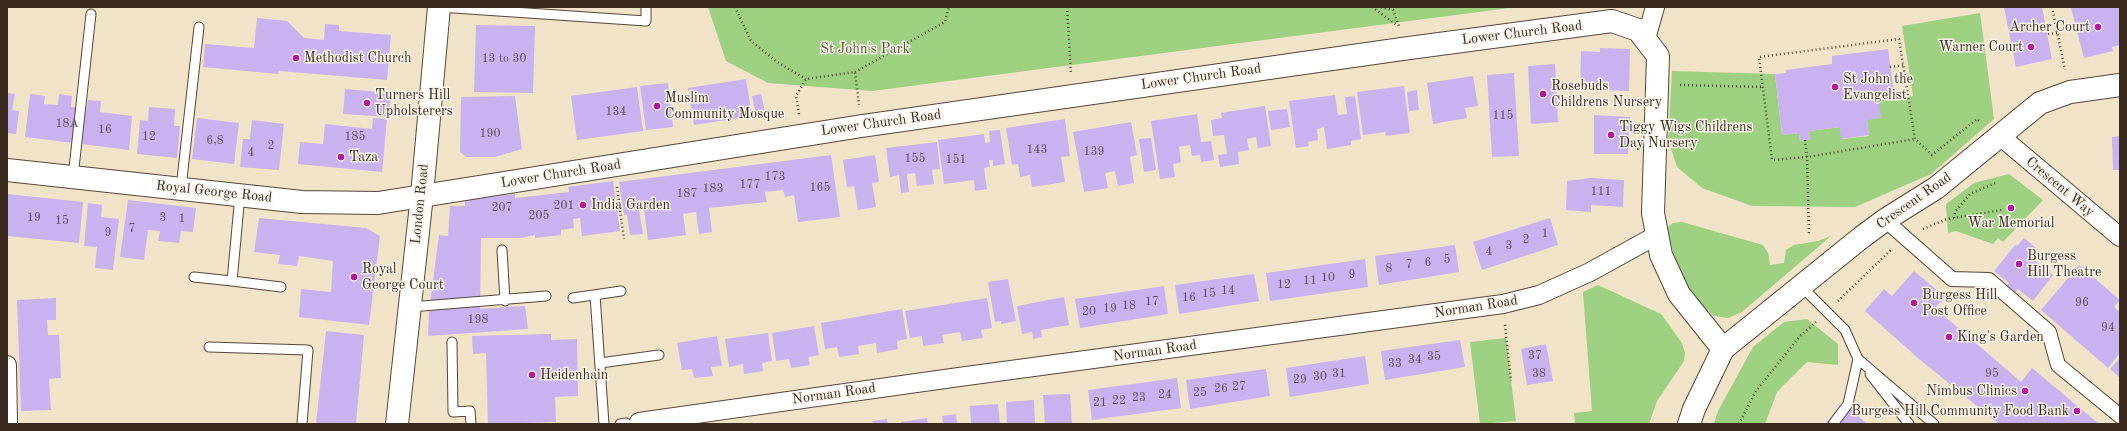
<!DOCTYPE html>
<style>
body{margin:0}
#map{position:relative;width:2127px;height:431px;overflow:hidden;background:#f1e3c7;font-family:"Old Standard TT",serif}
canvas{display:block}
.frame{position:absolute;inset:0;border:8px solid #3b2a1e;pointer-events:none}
</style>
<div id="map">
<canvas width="2127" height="431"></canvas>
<div class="frame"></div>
</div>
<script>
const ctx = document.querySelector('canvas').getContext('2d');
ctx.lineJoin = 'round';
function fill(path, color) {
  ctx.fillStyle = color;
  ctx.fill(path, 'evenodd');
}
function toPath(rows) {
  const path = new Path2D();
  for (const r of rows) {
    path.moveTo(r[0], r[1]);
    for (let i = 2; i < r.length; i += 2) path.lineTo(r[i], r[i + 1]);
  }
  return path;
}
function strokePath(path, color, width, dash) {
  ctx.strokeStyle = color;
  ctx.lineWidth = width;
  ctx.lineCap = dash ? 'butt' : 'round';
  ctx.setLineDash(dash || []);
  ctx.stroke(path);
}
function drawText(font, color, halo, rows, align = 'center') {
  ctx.font = font + ' "Old Standard TT",serif';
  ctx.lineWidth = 3;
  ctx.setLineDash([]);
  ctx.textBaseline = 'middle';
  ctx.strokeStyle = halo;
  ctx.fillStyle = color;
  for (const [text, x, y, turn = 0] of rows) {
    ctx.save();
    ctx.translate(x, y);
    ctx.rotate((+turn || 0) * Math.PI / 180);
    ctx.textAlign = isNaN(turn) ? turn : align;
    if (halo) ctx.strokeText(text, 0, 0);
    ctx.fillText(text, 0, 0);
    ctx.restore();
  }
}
fill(toPath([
 [708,7,1517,7,872,91,768,83,726,61],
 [1980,13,1994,119,1931,174,1855,207,1752,206,1702,188,1677,167,1668,140,1672,71,1775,74,1782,135,1799,133,1800,141,1810,139,1809,131,1840,127,1842,139,1869,136,1867,120,1879,101,1913,96,1902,26],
 [2009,174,2043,200,2003,242,1998,238,1993,244,1956,231,1948,233,1946,204,1974,183],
 [1682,222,1763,245,1768,253,1770,265,1784,263,1786,250,1794,245,1818,241,1831,236,1742,312,1728,318,1714,316,1694,298,1678,268,1668,235,1668,227,1673,223],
 [1598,285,1661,314,1682,343,1685,353,1684,361,1657,401,1649,424,1575,424,1574,413,1592,411,1583,292],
 [1807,319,1838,344,1838,365,1807,362,1777,392,1765,424,1714,424,1718,411,1753,347,1784,322],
 [1506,338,1516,421,1480,424,1470,342]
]), '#9dd081');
fill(toPath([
 [2004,7,2042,7,2052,59,2016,67],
 [2077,7,2120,7,2120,45,2112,47,2113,51,2084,58,2071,8],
 [257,18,287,21,304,38,324,40,325,24,339,25,339,31,391,35,387,80,279,71,278,74,203,67,205,44,254,48],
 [476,25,535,26,533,93,474,92],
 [1600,48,1630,49,1629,91,1580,89,1581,51,1600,52],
 [1888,49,1895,99,1879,101,1881,118,1867,120,1869,135,1841,139,1840,127,1809,131,1811,139,1800,141,1799,133,1782,135,1775,74,1786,73,1786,70,1832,64,1832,56],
 [1555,64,1558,122,1531,124,1528,66],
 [1514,73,1519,156,1492,157,1487,75],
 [1473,76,1478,106,1465,108,1467,118,1433,124,1427,83],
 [746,79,752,116,694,125,688,88],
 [668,83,673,127,646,130,640,86],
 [1404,86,1410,133,1386,136,1385,132,1363,135,1357,92],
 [637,87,643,131,577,140,571,96],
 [345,89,391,93,388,117,343,114],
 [1417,90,1419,110,1409,111,1407,92],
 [7,93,15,94,12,110,19,111,16,134,7,133],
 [30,94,45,96,44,104,58,105,59,94,72,96,71,107,87,108,88,100,101,101,100,112,132,116,129,150,25,137],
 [761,94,765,112,756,114,752,96],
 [1335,95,1338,115,1347,114,1345,97,1355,96,1361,139,1351,141,1351,145,1327,149,1324,127,1317,129,1318,140,1308,142,1309,146,1296,148,1289,101],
 [515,96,522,149,495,157,466,157,460,152,461,97],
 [1265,106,1271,146,1258,148,1256,137,1247,139,1249,150,1238,152,1239,164,1220,167,1218,155,1227,154,1224,135,1213,136,1211,120,1222,118,1221,113],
 [149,107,175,109,174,126,180,126,177,158,137,154,140,120,148,121],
 [1287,109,1290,127,1271,130,1268,111],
 [1197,114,1201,142,1211,141,1214,160,1201,162,1200,155,1192,156,1190,145,1179,147,1181,162,1173,164,1175,177,1160,179,1151,121],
 [1594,115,1630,117,1628,154,1594,154],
 [197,118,239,123,234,164,192,159],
 [373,118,387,119,382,172,298,164,300,142,323,144,325,124,372,129],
 [1065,119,1070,156,1061,157,1065,182,1032,187,1030,175,1020,177,1018,164,1012,165,1006,128],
 [252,120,284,124,279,170,240,167,243,139,250,139],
 [1131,122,1137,155,1130,157,1134,183,1118,186,1115,171,1105,173,1108,188,1084,192,1073,132],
 [1000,130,1005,164,993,166,993,160,989,160,990,167,984,168,987,189,975,191,974,180,944,184,938,140,984,134,985,143,990,142,989,131],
 [2120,136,2120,170,2113,170,2112,137],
 [1151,138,1156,170,1144,172,1139,139],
 [937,142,940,169,932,170,934,184,917,186,915,173,907,174,909,192,901,193,899,175,890,177,886,148],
 [831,155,840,217,798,222,794,195,785,197,783,190,765,192,767,202,709,208,712,232,699,234,696,212,683,214,686,235,648,240,644,209,639,210,643,234,630,235,627,215,624,215,619,182],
 [875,155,879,182,872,183,876,207,858,210,854,186,847,187,843,160],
 [1591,178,1624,180,1623,207,1591,205,1591,212,1566,210,1567,181],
 [613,181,620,231,582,236,580,218,573,219,574,228,561,230,561,235,535,238,535,235,521,238,481,238,480,309,525,306,528,329,428,336,429,312,439,235,448,236,450,206,465,206,465,200,515,194,515,198,569,192,568,187],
 [7,194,83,202,79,243,7,236],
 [128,200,196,208,193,232,181,231,179,243,158,241,160,231,148,230,144,260,120,257],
 [88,203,102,205,101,217,119,219,113,270,95,268,97,247,84,246],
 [259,218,366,228,380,236,369,325,299,317,301,289,331,292,333,261,299,256,297,266,278,264,280,255,254,252],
 [1550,218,1558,245,1482,270,1473,242],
 [2024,238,2036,248,2029,256,2053,275,2033,301,2018,289,2014,294,2006,288,2009,283,1994,271,2015,245,2017,246],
 [1455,245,1459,272,1379,285,1375,256],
 [1365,259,1368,287,1270,301,1266,273],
 [2079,265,2120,300,2114,307,2120,312,2120,353,2108,368,2041,310],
 [1914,271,1945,297,1935,308,1992,357,2021,382,2032,368,2099,424,1999,424,1918,358,1865,311,1884,289,1892,296],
 [1254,274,1259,301,1179,314,1175,285],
 [1008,279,1016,321,1001,324,1001,321,995,322,988,282],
 [1164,286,1168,314,1080,328,1075,299],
 [1064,297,1069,325,1041,330,1042,337,1033,339,1032,332,1022,334,1017,306],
 [56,298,56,320,47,320,48,335,59,335,61,378,49,379,51,410,21,411,17,300],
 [987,298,992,328,981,330,983,338,962,341,960,332,942,335,944,343,923,346,922,336,910,338,905,311],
 [902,309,907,339,897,341,898,349,877,353,876,343,858,346,859,354,839,357,837,347,825,349,821,323],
 [814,326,819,355,808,357,810,365,791,368,789,359,776,361,772,333],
 [326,331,364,335,356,424,316,424],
 [768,333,772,361,762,363,763,371,744,374,743,364,729,367,725,339],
 [551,334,551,340,577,339,578,396,555,397,556,422,488,424,486,353,473,354,472,336],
 [717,336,722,366,711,367,713,376,694,378,692,369,682,370,677,343],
 [1460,340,1465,367,1385,380,1381,351],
 [1546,344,1553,381,1527,385,1521,349],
 [1365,356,1369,384,1290,397,1286,368],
 [2120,358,2120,378,2110,369],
 [1266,369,1270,396,1190,409,1186,380],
 [1177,378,1181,408,1092,420,1088,390],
 [1070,394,1072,424,1045,424,1043,395],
 [1034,400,1035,424,1007,424,1006,402],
 [1843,402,1867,424,1825,424],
 [998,404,1000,424,971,424,970,406],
 [956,414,957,424,943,424,942,416],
 [927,418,928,424,901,424,901,422],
 [887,419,888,424,873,424,872,421]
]), '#cab2f0');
const service = toPath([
 [439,7,646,21,646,7],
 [73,177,91,14],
 [181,188,199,27],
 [240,195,232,281,281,287],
 [502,250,505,301],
 [194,277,232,281],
 [1802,287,1845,330,1858,359,1848,404,1833,424],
 [595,295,604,424],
 [573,298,621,291],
 [410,307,546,296],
 [452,342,453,412,470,411,471,424],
 [209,347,308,350,302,424],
 [1858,359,1934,424],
 [600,363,659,355],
 [1870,374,1909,424],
 [620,424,626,423]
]);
const pedestrian = toPath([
 [1885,220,1952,279,1989,280,2049,332,2058,365,2120,416]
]);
const minor = toPath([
 [1646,39,1655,7],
 [2000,136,2120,237],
 [7,365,8,424],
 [639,422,959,377,1503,304,1539,295,1590,272,1657,235]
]);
const tertiary = toPath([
 [7,170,302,202,378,203,862,126,1402,49,1612,21,1638,30,1658,56,1653,213,1661,255,1679,294,1723,349],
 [1689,424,1694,409,1723,349,1862,237,1885,220,1936,188,2040,103,2070,92,2120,85]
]);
const secondary = toPath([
 [397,424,422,195,439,7]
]);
strokePath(service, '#564637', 11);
strokePath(pedestrian, '#564637', 16);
strokePath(minor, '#564637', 20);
strokePath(tertiary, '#564637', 24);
strokePath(secondary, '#564637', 24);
strokePath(toPath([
 [735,7,751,41,777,62,806,79],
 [1067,7,1071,74],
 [1372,7,1398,26],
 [1381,7,1393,10,1399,26],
 [2052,7,2065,70],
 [2048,34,2057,33],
 [1890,67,1904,65],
 [855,72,945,22,949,7],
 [1680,85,1763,87],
 [799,114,796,96,806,79,855,72,859,105],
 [1805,140,1807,157,1915,139],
 [617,187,624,239],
 [1954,218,1955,212,1970,194,1995,183],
 [1923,229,1947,219,2002,210],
 [1809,233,1807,157,1772,160,1759,57,1899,39,1915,139,1932,155,1977,119,1980,122],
 [1838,301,1891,250],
 [1505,325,1511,381],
 [1739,424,1756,391,1800,336,1816,322]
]), '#564637', 2.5, [1, 3]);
strokePath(service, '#fff', 9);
strokePath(pedestrian, '#fff', 14);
strokePath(minor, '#fff', 18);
strokePath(tertiary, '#fff', 22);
strokePath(secondary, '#fff', 22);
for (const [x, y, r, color] of [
 [2098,27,4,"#b5179e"],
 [2031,47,4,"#b5179e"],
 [296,58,4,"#b5179e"],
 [1835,87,4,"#b5179e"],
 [1543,94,4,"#b5179e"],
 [367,103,4,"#b5179e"],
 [657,106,4,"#b5179e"],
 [1611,135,4,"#b5179e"],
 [341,157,4,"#b5179e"],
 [583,205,4,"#b5179e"],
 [2011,208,4,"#b5179e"],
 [2019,264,4,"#b5179e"],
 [354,277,4,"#b5179e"],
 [1914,303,4,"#b5179e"],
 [1949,337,4,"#b5179e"],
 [532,375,4,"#b5179e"],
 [2025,391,4,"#b5179e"],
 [2077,411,4,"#b5179e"]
]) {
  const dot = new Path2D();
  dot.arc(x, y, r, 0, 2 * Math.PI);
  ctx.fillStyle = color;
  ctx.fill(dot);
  strokePath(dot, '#f7f3e8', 1.5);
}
drawText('12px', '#5f4c52', null, [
 ["13 to 30",504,59],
 ["134",616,112],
 ["115",1503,116],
 ["18A",67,124],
 ["16",105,130],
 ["190",490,134],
 ["12",149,137],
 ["185",355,137],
 ["6,8",215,141],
 ["2",271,146],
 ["143",1037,150],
 ["139",1094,152],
 ["4",251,153],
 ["155",915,159],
 ["151",956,160],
 ["173",775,177],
 ["177",750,185],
 ["165",820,188],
 ["183",713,189],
 ["111",1601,192],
 ["187",687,194],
 ["201",564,206],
 ["207",502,208],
 ["205",539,216],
 ["19",34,218],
 ["3",163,218],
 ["1",182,219],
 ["15",62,221],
 ["7",132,229],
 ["9",108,233],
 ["1",1545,234],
 ["2",1526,240],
 ["3",1509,246],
 ["4",1489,252],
 ["5",1447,260],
 ["6",1428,263],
 ["7",1409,265],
 ["8",1389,269],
 ["9",1352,275],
 ["10",1328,278],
 ["11",1310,281],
 ["12",1284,285],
 ["14",1228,291],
 ["15",1209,294],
 ["16",1189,298],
 ["17",1152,302],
 ["96",2082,303],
 ["18",1129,306],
 ["19",1110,309],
 ["20",1089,312],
 ["198",478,320],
 ["94",2108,328],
 ["37",1535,356],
 ["35",1434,357],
 ["34",1415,360],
 ["33",1395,364],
 ["31",1339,374],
 ["38",1539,374],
 ["95",1992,374],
 ["30",1320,377],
 ["29",1300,380],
 ["27",1239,387],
 ["26",1221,389],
 ["25",1200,393],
 ["24",1165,395],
 ["23",1139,398],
 ["22",1119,401],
 ["21",1100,403]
]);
drawText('14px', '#3b2a1e', '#f7f3e8', [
 ["Archer Court",2090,27,"right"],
 ["Warner Court",2023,47,"right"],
 ["Methodist Church",304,58],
 ["St John the",1843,79],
 ["Evangelist",1843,95],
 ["Rosebuds",1551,86],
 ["Childrens Nursery",1551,102],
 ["Turners Hill",375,95],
 ["Upholsterers",375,111],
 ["Muslim",665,98],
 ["Community Mosque",665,114],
 ["Tiggy Wigs Childrens",1619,127],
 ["Day Nursery",1619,143],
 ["Taza",349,157],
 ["India Garden",591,205],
 ["War Memorial",2011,223,"center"],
 ["Burgess",2027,256],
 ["Hill Theatre",2027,272],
 ["Royal",362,269],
 ["George Court",362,285],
 ["Burgess Hill",1922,295],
 ["Post Office",1922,311],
 ["King's Garden",1957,337],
 ["Heidenhain",540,375],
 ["Nimbus Clinics",2017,391,"right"],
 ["Burgess Hill Community Food Bank",2069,411,"right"]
], 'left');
drawText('14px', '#3b2a1e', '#f7f3e8', [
 ["Lower Church Road",1522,33,-7],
 ["Lower Church Road",1201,77,-8],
 ["Lower Church Road",881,123,-8],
 ["Lower Church Road",561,174,-9],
 ["Crescent Way",2060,187,40],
 ["Royal George Road",214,192,6],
 ["Crescent Road",1914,201,-35],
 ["London Road",420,204,-84],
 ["Norman Road",1476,307,-9],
 ["Norman Road",1155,351,-8],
 ["Norman Road",834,394,-8]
]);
drawText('14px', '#545437', '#f7f3e8', [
 ["St John's Park",865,49]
]);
</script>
